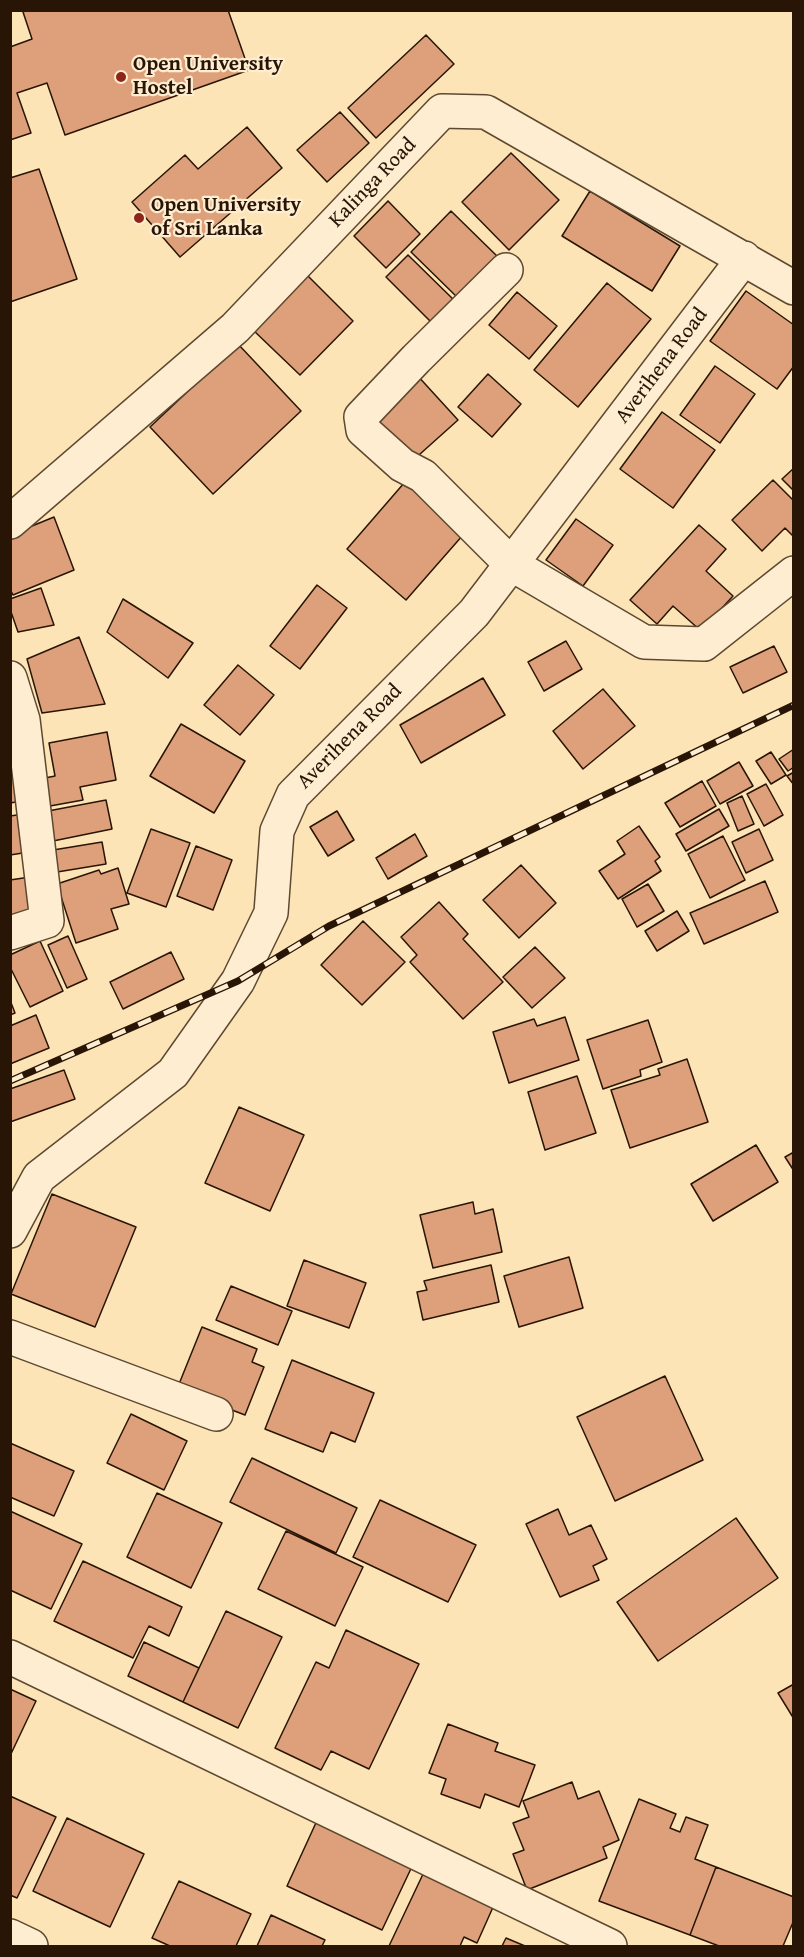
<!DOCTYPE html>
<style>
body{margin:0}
#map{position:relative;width:804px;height:1957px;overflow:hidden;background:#fde4b6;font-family:"Gentium Book Plus",serif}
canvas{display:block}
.frame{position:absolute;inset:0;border:12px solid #281505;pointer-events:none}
</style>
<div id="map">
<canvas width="804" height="1957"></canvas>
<div class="frame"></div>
</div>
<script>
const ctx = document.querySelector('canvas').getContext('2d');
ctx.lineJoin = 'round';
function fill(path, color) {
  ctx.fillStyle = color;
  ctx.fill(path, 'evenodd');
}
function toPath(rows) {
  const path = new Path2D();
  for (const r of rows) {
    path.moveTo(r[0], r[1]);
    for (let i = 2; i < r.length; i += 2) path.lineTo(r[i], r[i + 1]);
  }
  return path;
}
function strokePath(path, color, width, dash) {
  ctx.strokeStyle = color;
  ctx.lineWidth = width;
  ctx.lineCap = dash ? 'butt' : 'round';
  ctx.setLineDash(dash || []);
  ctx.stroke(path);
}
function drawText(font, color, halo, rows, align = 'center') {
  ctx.font = font + ' "Gentium Book Plus",serif';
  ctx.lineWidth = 4.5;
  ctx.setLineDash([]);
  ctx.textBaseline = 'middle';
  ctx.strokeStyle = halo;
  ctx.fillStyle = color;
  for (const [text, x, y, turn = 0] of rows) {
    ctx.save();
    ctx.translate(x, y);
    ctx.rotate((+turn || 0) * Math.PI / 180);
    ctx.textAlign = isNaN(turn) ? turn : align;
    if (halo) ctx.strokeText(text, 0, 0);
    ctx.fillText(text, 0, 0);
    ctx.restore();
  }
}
const building = toPath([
 [27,10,228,10,249,70,65,135,47,83,17,93,31,133,10,140,10,47,32,39,23,12,27,10],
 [426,35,454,64,376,138,348,108,426,35],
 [340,112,369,143,327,182,297,150,340,112],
 [247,127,282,168,180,257,132,202,185,155,198,169,247,127],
 [511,153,559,200,509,250,462,202,511,153],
 [39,169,77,279,10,302,10,178,39,169],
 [590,191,680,246,652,291,562,236,590,191],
 [388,201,420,234,386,268,354,236,388,201],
 [451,211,499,258,459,299,411,252,451,211],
 [408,255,456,302,434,325,386,277,408,255],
 [307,275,353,321,300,375,253,330,307,275],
 [607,283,651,319,578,407,534,370,607,283],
 [746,291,794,325,794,366,777,389,710,341,746,291],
 [517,292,557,326,529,359,489,325,517,292],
 [238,344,301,411,213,494,150,427,238,344],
 [715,366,755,394,720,443,680,415,715,366],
 [416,374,458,420,410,463,369,417,416,374],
 [488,374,521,404,492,437,458,407,488,374],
 [662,412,715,450,673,508,620,469,662,412],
 [794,468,794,491,782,479,794,468],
 [411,475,470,527,406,600,347,549,411,475],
 [773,480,794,501,794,537,785,528,762,551,732,520,773,480],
 [54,517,74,570,13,595,10,589,10,535,54,517],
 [576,519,613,545,583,586,546,560,576,519],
 [699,525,726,549,706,571,733,596,701,631,673,606,657,624,630,600,699,525],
 [317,585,347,608,300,669,270,646,317,585],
 [41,588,54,625,18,632,10,609,10,599,41,588],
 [123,599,193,643,168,678,107,632,123,599],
 [79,637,105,704,42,713,27,659,79,637],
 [566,641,582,669,544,691,528,662,566,641],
 [774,646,787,672,743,693,730,667,774,646],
 [238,665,274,695,240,735,204,705,238,665],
 [483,678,505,715,421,763,400,725,483,678],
 [603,689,635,726,583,769,553,731,603,689],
 [10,719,22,801,10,803,10,719],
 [181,724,245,761,214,813,150,776,181,724],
 [107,732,116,780,80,787,83,800,50,806,45,778,55,776,49,743,107,732],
 [794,749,794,767,788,771,779,759,794,749],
 [771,752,786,775,771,784,756,761,771,752],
 [739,762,753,786,720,804,707,781,739,762],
 [794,772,794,785,787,776,794,772],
 [702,781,716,806,680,827,665,803,702,781],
 [766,784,783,815,764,826,747,794,766,784],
 [742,796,754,824,738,831,727,803,742,796],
 [106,800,112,829,53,841,48,811,106,800],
 [719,809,729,826,686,851,676,834,719,809],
 [337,811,354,840,328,856,310,827,337,811],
 [24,814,29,852,10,855,10,816,24,814],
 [639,826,660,857,655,861,661,871,618,899,599,871,625,854,617,841,639,826],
 [151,829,190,843,166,907,127,893,151,829],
 [759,829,773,860,746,873,732,842,759,829],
 [415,834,427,856,388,879,376,858,415,834],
 [723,836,745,880,710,898,688,854,723,836],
 [102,842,106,864,51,873,47,851,102,842],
 [196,846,232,860,213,910,177,896,196,846],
 [521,865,556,903,519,938,483,900,521,865],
 [118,868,129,904,111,909,118,929,76,943,57,884,99,870,101,874,118,868],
 [30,877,37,917,10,921,10,880,30,877],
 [765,881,778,912,704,944,690,913,765,881],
 [648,884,664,911,637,927,622,899,648,884],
 [439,902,468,934,463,939,503,982,463,1019,410,962,417,955,401,937,439,902],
 [677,911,689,931,657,951,645,931,677,911],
 [363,921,405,962,362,1005,321,965,363,921],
 [68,936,87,979,67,988,48,945,68,936],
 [40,941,63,991,30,1007,10,967,10,955,40,941],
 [535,947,565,978,532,1008,503,977,535,947],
 [171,952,184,979,123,1009,110,982,171,952],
 [10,1000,15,1013,10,1015,10,1000],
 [36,1015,49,1048,10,1064,10,1026,36,1015],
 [565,1017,579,1060,509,1083,493,1032,534,1019,537,1026,565,1017],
 [648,1020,662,1062,640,1070,641,1076,603,1089,587,1040,648,1020],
 [687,1059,708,1122,630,1148,611,1090,660,1075,658,1069,687,1059],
 [64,1070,75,1099,10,1122,10,1089,64,1070],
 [577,1076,596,1133,545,1150,528,1092,577,1076],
 [239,1107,304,1135,270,1211,205,1183,239,1107],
 [756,1145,778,1182,713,1221,691,1184,756,1145],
 [794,1152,794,1171,785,1157,794,1152],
 [52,1194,136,1227,95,1327,11,1294,52,1194],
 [473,1202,475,1214,493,1209,502,1252,433,1268,420,1215,473,1202],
 [569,1257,583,1308,519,1327,504,1276,569,1257],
 [304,1260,366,1283,349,1328,287,1306,304,1260],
 [491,1265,499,1302,423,1320,417,1292,427,1290,424,1281,491,1265],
 [231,1286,292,1311,278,1345,216,1320,231,1286],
 [202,1327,257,1349,252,1362,264,1367,245,1415,177,1389,202,1327],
 [292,1360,374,1393,355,1442,331,1432,323,1452,265,1429,292,1360],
 [665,1376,703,1460,615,1501,577,1417,665,1376],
 [131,1414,187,1441,164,1490,107,1463,131,1414],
 [10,1443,74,1471,54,1516,10,1497,10,1443],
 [252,1458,357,1508,336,1553,230,1502,252,1458],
 [157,1493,222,1523,191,1588,127,1557,157,1493],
 [380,1500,476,1545,448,1602,353,1557,380,1500],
 [558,1509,569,1535,591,1525,607,1559,593,1566,599,1580,560,1597,526,1524,558,1509],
 [10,1511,82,1544,51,1609,10,1590,10,1511],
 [736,1518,778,1578,658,1661,617,1602,736,1518],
 [286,1531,363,1567,335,1626,258,1589,286,1531],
 [83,1561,182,1607,169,1636,149,1626,133,1658,54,1621,83,1561],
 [226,1611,282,1637,238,1728,183,1702,226,1611],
 [346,1630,419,1664,369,1769,331,1751,321,1770,275,1748,316,1662,329,1668,346,1630],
 [144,1642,199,1668,183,1702,128,1676,144,1642],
 [794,1684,794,1719,778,1693,794,1684],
 [10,1689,36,1701,10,1756,10,1689],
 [448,1724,498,1743,495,1751,535,1765,519,1807,485,1794,480,1808,441,1794,446,1779,429,1773,448,1724],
 [572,1782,578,1799,599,1791,619,1840,603,1847,607,1858,527,1890,513,1854,524,1850,513,1823,529,1817,523,1801,572,1782],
 [10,1796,56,1817,17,1898,10,1895,10,1796],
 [639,1799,676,1814,670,1828,680,1832,686,1817,708,1825,695,1859,716,1867,690,1935,599,1901,639,1799],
 [320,1814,416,1858,382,1930,287,1886,320,1814],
 [67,1818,144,1854,110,1927,33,1891,67,1818],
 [716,1867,794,1897,794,1920,783,1946,719,1946,690,1935,716,1867],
 [424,1872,494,1905,477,1943,464,1937,460,1946,389,1946,424,1872],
 [179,1881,251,1914,236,1946,170,1946,152,1938,179,1881],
 [271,1915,325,1940,322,1946,257,1946,271,1915],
 [506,1938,525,1946,502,1946,506,1938]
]);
fill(building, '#dea07b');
strokePath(building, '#281505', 1.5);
const minor = toPath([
 [506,270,416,359,361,417,363,430,402,465,423,476,511,564,644,642,704,644,794,573],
 [10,522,235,328,442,111,486,112,794,288],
 [10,678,23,720,47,921,10,933],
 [10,1231,39,1177,173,1073,238,981,271,913,277,831,293,795,474,613,744,258],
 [10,1337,216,1414],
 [10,1657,610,1946],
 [10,1936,31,1946]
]);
strokePath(minor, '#5d4931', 36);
strokePath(minor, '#feedd0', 33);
const rail = toPath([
 [10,1081,238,981,329,926,794,705]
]);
strokePath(rail, '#281505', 7);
strokePath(rail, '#feedd0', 4.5, [14]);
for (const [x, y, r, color] of [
 [121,77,6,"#8f2418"],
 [139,218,6,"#8f2418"]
]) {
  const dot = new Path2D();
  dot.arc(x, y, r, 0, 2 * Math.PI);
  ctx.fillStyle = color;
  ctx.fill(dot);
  strokePath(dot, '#feedd0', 2);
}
drawText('bold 21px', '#281505', '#feedd0', [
 ["Open University",133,65],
 ["Hostel",133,89],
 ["Open University",151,206],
 ["of Sri Lanka",151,230]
], 'left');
drawText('21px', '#281505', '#feedd0', [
 ["Kalinga Road",373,183,-46],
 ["Averihena Road",662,366,-53],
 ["Averihena Road",350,737,-45]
]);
</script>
